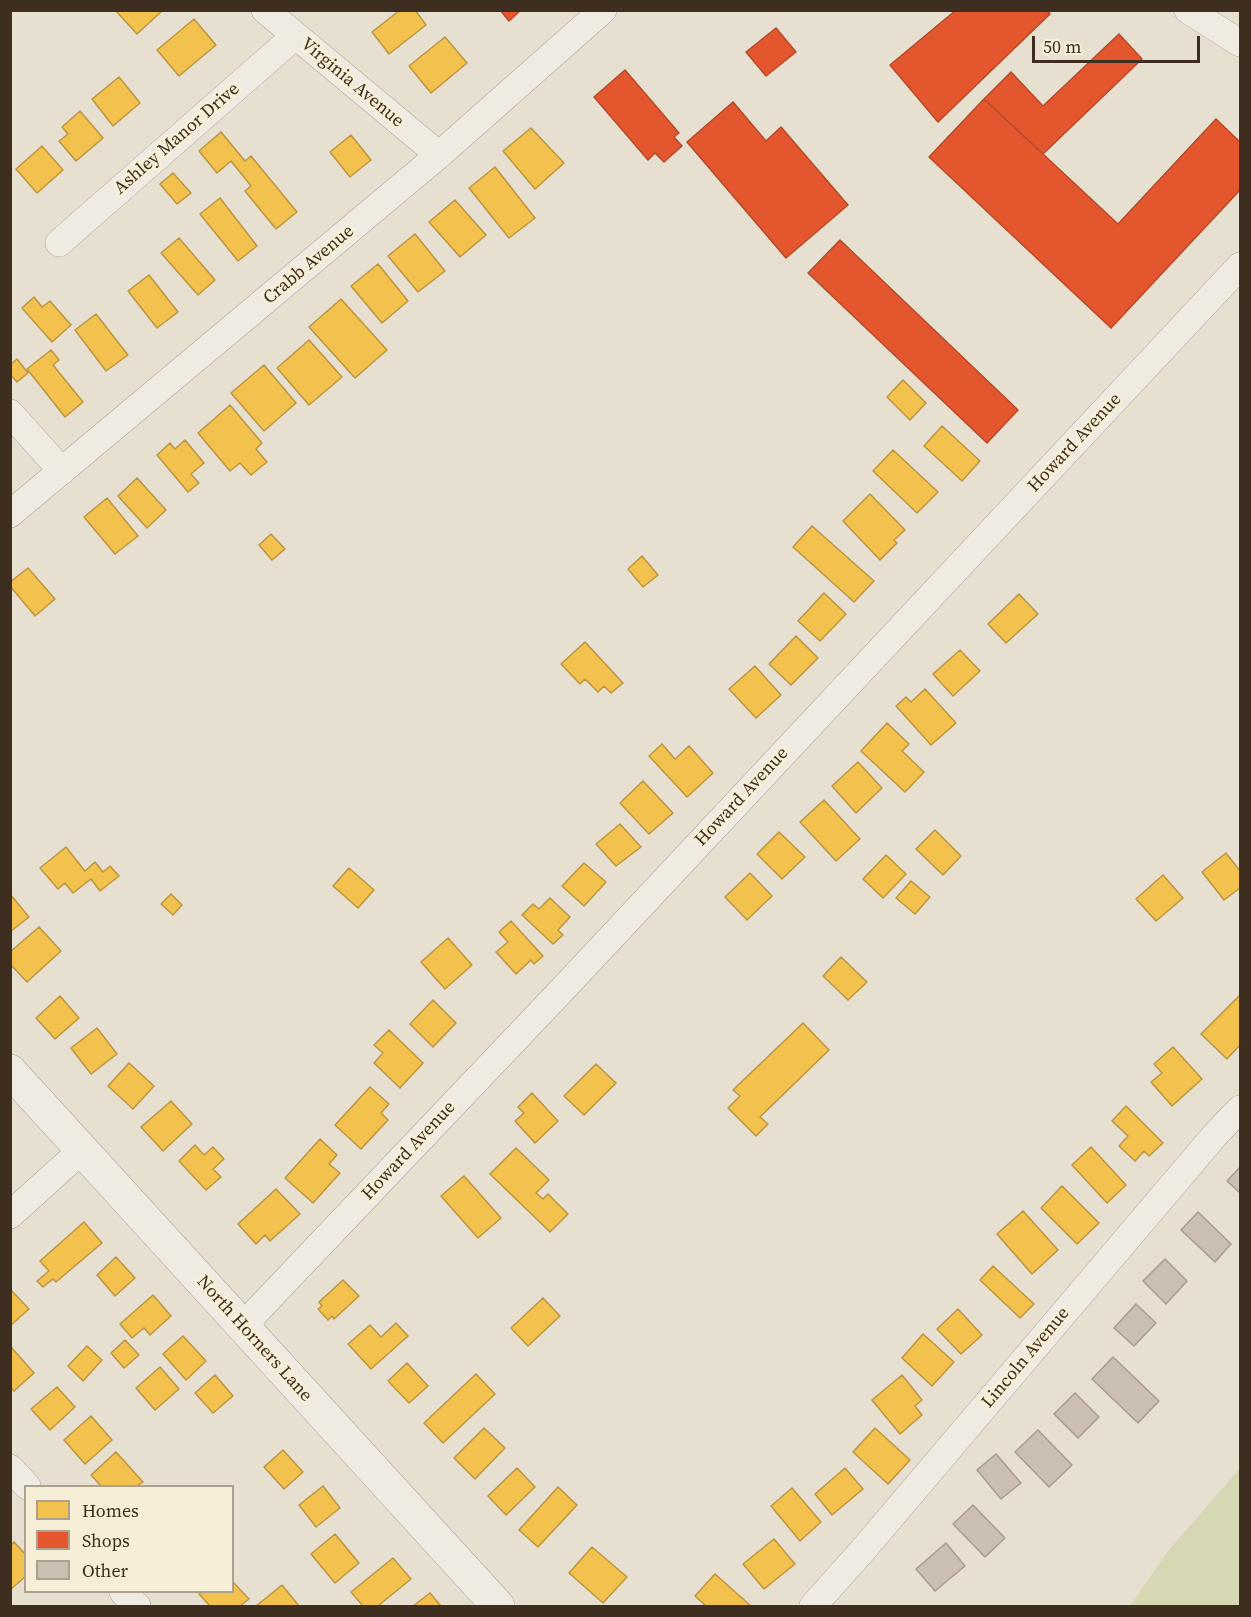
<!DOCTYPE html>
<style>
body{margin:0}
#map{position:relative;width:1251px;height:1617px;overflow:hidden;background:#e7e0d1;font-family:"Source Serif 4",serif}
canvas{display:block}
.frame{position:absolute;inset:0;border:12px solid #3d2e20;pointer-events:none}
.legend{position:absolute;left:24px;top:1485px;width:210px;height:108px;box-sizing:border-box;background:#f7eed8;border:2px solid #ada18e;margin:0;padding:8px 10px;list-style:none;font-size:18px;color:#3d2e20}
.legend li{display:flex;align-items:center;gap:12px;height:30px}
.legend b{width:30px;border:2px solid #ada18e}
.scale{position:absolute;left:1032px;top:36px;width:168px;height:27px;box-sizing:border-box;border:3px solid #3d2e20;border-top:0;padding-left:8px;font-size:18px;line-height:21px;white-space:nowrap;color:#3d2e20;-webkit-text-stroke:4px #f7eed8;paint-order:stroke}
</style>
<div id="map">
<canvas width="1251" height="1617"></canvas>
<div class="frame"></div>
<ul class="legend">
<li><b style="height:16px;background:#f2c14e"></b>Homes</li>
<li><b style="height:16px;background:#e4572e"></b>Shops</li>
<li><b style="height:16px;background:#cbbfb2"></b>Other</li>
</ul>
<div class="scale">50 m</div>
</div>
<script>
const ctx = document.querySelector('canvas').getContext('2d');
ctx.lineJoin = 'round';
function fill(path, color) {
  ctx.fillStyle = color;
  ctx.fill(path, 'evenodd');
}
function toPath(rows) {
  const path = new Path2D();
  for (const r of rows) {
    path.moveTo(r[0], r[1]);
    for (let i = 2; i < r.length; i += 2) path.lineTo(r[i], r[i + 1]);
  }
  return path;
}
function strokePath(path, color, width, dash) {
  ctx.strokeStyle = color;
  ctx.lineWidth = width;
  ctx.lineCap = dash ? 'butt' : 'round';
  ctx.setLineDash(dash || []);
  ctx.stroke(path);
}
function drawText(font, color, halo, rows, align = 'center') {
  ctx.font = font + ' "Source Serif 4",serif';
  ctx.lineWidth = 6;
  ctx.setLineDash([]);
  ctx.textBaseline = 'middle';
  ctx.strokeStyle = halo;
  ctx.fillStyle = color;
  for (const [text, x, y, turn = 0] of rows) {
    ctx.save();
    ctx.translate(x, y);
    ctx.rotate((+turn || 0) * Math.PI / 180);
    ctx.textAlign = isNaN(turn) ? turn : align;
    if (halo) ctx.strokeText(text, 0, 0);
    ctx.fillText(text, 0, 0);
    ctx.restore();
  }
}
fill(toPath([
 [1240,1468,1240,1606,1130,1606,1168,1551]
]), '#d6d7b3');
const homes = toPath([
 [115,10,163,10,137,34,115,10],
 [400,10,415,10,426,25,389,54,372,32,400,10],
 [194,19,216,45,179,76,157,50,194,19],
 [445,37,467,63,431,93,409,66,445,37],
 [119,77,140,103,113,126,92,99,119,77],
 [80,111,103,138,76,161,59,141,68,134,62,127,80,111],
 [531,128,564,163,535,189,503,151,531,128],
 [221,132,245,161,251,156,297,212,276,229,245,191,251,186,231,161,217,173,199,151,221,132],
 [351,135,371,160,350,177,330,152,351,135],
 [42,146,63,170,37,193,16,169,42,146],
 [495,167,535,218,509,238,469,188,495,167],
 [173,173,191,193,177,204,160,184,173,173],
 [220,198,257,246,238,261,200,214,220,198],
 [455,200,486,235,460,257,429,222,455,200],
 [415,234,445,271,418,292,388,256,415,234],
 [179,238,215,280,198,295,161,253,179,238],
 [378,264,408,301,382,323,351,286,378,264],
 [149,275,178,312,157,328,128,291,149,275],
 [34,297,42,307,50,301,71,325,52,342,22,308,34,297],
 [341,299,387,350,355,378,309,327,341,299],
 [96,314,128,355,106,371,75,330,96,314],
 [309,340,342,377,309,405,277,368,309,340],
 [51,350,59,360,53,365,83,402,65,417,27,369,51,350],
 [17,359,28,373,17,382,10,374,10,365,17,359],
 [264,365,296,403,264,431,231,393,264,365],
 [903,380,926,403,910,420,887,397,903,380],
 [230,405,262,443,256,449,267,462,251,475,240,463,230,471,198,433,230,405],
 [942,426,980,461,962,481,924,446,942,426],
 [185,440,204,463,191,474,199,483,188,492,157,455,170,443,175,449,185,440],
 [893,450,938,492,917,513,873,471,893,450],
 [137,478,166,510,147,528,118,496,137,478],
 [870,494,905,530,894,540,897,543,880,560,843,521,870,494],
 [107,498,138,536,115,554,84,517,107,498],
 [812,526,874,581,854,602,793,547,812,526],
 [271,534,285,549,272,560,259,545,271,534],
 [642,556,658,575,643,587,628,569,642,556],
 [28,568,55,599,35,616,10,586,10,582,28,568],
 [824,593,846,614,820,641,798,621,824,593],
 [1019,594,1038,614,1006,643,988,624,1019,594],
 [796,636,818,658,791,685,769,664,796,636],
 [585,642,623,683,611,693,604,686,598,692,585,679,580,684,561,664,585,642],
 [960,650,980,671,953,696,933,674,960,650],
 [755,666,781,695,756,718,729,689,755,666],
 [925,689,956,723,931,745,896,706,906,697,911,702,925,689],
 [887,723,909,744,902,751,924,772,905,792,861,751,887,723],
 [662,744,675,759,689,746,713,773,687,797,649,756,662,744],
 [858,762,882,788,856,813,832,786,858,762],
 [643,781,673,813,649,834,620,803,643,781],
 [824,800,860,839,836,861,800,822,824,800],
 [620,824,641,847,616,866,596,844,620,824],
 [935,830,961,856,943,875,916,849,935,830],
 [779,832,805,857,782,879,757,854,779,832],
 [66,847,85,871,95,862,103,872,110,866,119,876,100,891,91,879,73,893,65,883,58,889,40,868,66,847],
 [1226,853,1240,871,1240,888,1224,900,1202,872,1226,853],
 [886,855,906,874,883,898,863,879,886,855],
 [584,863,606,882,584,906,562,886,584,863],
 [349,868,374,890,358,908,333,886,349,868],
 [750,873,772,896,747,920,725,897,750,873],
 [1163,875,1183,898,1156,921,1136,899,1163,875],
 [911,881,930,897,915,914,896,898,911,881],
 [10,894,29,917,10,932,10,894],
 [171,894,182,905,173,915,161,904,171,894],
 [550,898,570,917,558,930,563,935,553,944,522,915,533,904,539,909,550,898],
 [511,921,543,956,534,964,531,960,516,974,496,952,508,942,499,932,511,921],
 [39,927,61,951,27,982,10,964,10,952,39,927],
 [448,938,472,965,445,989,421,962,448,938],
 [841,957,867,982,848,1000,823,976,841,957],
 [1240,995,1240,1045,1227,1059,1201,1034,1240,995],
 [60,996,79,1018,55,1039,36,1018,60,996],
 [433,1000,456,1023,433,1047,410,1024,433,1000],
 [803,1023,829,1050,760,1117,768,1124,756,1136,728,1108,740,1096,733,1090,803,1023],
 [97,1028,117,1054,91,1074,71,1048,97,1028],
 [389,1030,423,1063,400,1088,374,1063,383,1053,374,1045,389,1030],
 [1173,1047,1202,1079,1172,1106,1151,1082,1162,1073,1154,1064,1173,1047],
 [129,1063,154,1086,133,1109,108,1086,129,1063],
 [596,1064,616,1083,584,1115,564,1096,596,1064],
 [370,1087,389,1104,381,1113,388,1120,361,1149,335,1125,370,1087],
 [532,1093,558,1121,535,1143,515,1121,524,1113,518,1107,532,1093],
 [171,1101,192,1124,163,1151,141,1127,171,1101],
 [1126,1106,1163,1143,1149,1156,1144,1151,1135,1161,1119,1146,1128,1136,1112,1121,1126,1106],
 [320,1139,337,1155,329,1164,340,1173,313,1203,285,1178,320,1139],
 [195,1145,204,1155,213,1147,224,1159,213,1169,221,1177,206,1190,179,1161,195,1145],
 [1091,1147,1126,1185,1107,1203,1072,1165,1091,1147],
 [516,1148,549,1180,536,1193,543,1199,548,1194,568,1214,550,1232,490,1174,516,1148],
 [464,1176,501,1218,478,1238,441,1196,464,1176],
 [1062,1186,1099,1223,1077,1244,1041,1208,1062,1186],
 [276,1189,300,1214,270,1241,265,1235,256,1244,238,1224,276,1189],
 [1023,1211,1058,1250,1032,1274,997,1234,1023,1211],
 [84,1222,102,1243,56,1282,53,1279,43,1287,37,1281,49,1271,40,1261,84,1222],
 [116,1257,135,1278,115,1296,97,1275,116,1257],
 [993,1266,1034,1304,1020,1318,980,1280,993,1266],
 [343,1280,359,1296,334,1319,332,1316,328,1320,318,1309,322,1306,319,1302,343,1280],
 [10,1289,29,1309,10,1326,10,1289],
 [153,1295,171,1316,150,1335,144,1328,132,1338,120,1324,153,1295],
 [543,1298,560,1316,528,1346,511,1328,543,1298],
 [958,1309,982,1335,961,1354,937,1329,958,1309],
 [396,1323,408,1336,371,1369,348,1344,370,1325,381,1337,396,1323],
 [923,1334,954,1362,932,1386,902,1358,923,1334],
 [183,1336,206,1361,186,1380,163,1354,183,1336],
 [125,1340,139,1355,124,1368,111,1353,125,1340],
 [87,1346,102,1360,83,1381,68,1366,87,1346],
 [11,1347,34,1373,14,1391,10,1387,11,1347],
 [407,1363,428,1386,409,1403,388,1381,407,1363],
 [160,1367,179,1389,155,1410,136,1388,160,1367],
 [476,1374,495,1394,443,1443,424,1423,476,1374],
 [215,1375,233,1396,213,1413,195,1393,215,1375],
 [902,1375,922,1400,915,1406,922,1415,900,1434,872,1400,902,1375],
 [57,1387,75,1407,50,1430,31,1409,57,1387],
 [91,1416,112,1440,85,1464,64,1440,91,1416],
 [484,1428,505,1448,475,1479,454,1458,484,1428],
 [875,1428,910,1460,888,1484,853,1452,875,1428],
 [283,1450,303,1472,284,1489,264,1467,283,1450],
 [116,1452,143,1482,137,1486,101,1486,91,1475,116,1452],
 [517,1468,535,1487,506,1515,488,1496,517,1468],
 [845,1468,863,1489,832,1515,815,1494,845,1468],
 [323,1486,340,1508,316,1527,299,1505,323,1486],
 [558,1487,577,1505,538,1547,519,1530,558,1487],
 [792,1488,821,1522,800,1541,771,1506,792,1488],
 [335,1534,359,1563,335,1583,311,1554,335,1534],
 [774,1539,795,1564,764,1589,743,1564,774,1539],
 [14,1542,26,1555,26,1576,10,1590,10,1546,14,1542],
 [592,1547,627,1577,603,1603,569,1573,592,1547],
 [393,1558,411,1579,378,1606,363,1606,351,1592,393,1558],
 [715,1574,751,1606,706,1606,695,1596,715,1574],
 [232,1581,249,1599,240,1606,210,1606,199,1594,202,1592,232,1592,232,1581],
 [282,1585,299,1606,256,1606,282,1585],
 [430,1593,441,1606,413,1606,430,1593]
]);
fill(homes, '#f2c14e');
strokePath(homes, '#bc9540', 1.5);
const shops = toPath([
 [500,10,521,10,509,21,500,10],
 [956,10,1047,10,1050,14,938,122,890,65,956,10],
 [776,28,796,52,766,76,746,52,776,28],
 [1119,34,1142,59,1043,154,984,99,1011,72,1043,106,1119,34],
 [625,70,679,133,674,137,682,146,664,162,655,153,648,160,594,97,625,70],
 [984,99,1118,224,1216,119,1240,142,1240,190,1111,328,929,157,984,99],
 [733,102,766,141,781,127,848,205,786,258,687,142,733,102],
 [840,240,1018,410,987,443,808,273,840,240]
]);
fill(shops, '#e4572e');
strokePath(shops, '#b24b2a', 1.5);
const building = toPath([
 [1240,1167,1240,1193,1227,1181,1240,1167],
 [1198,1212,1231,1244,1215,1262,1181,1230,1198,1212],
 [1165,1259,1187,1281,1166,1304,1143,1281,1165,1259],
 [1136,1304,1156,1323,1134,1346,1114,1328,1136,1304],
 [1113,1357,1159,1401,1138,1423,1092,1379,1113,1357],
 [1075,1393,1099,1417,1078,1438,1054,1414,1075,1393],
 [1038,1430,1072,1465,1049,1487,1015,1452,1038,1430],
 [996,1454,1021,1483,1001,1499,977,1470,996,1454],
 [973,1505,1005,1538,985,1557,953,1524,973,1505],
 [946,1543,965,1566,935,1591,916,1569,946,1543]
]);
fill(building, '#cbbfb2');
strokePath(building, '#a89c90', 1.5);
const minor = toPath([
 [265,10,439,155],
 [1188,10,1240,43],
 [59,243,295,36],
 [10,413,62,471],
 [10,514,439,155,603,10],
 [10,1215,82,1150],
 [244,1329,255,1313,562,990,1240,266],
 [10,1468,27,1486],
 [123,1592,137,1606],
 [813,1606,863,1550,1215,1135,1240,1109]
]);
const tertiary = toPath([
 [10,1071,498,1606]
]);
strokePath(minor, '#ada599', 28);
strokePath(tertiary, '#ada599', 34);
strokePath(minor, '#efebe3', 27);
strokePath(tertiary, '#efebe3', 33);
drawText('18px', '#3d2e20', '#f7eed8', [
 ["Virginia Avenue",352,83,40],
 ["Ashley Manor Drive",177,139,-41],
 ["Crabb Avenue",309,265,-40],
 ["Howard Avenue",1075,443,-47],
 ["Howard Avenue",742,797,-47],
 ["Howard Avenue",409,1151,-47],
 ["North Horners Lane",254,1339,48],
 ["Lincoln Avenue",1026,1358,-50]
]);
</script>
